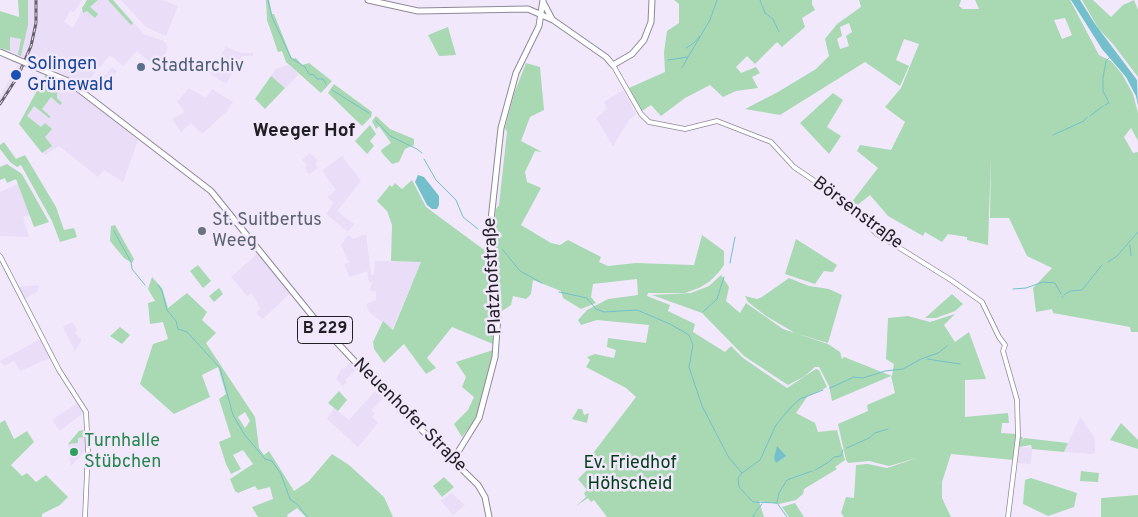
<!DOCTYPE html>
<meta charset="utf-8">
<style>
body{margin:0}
canvas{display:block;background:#f1e8fb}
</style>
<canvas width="1138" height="517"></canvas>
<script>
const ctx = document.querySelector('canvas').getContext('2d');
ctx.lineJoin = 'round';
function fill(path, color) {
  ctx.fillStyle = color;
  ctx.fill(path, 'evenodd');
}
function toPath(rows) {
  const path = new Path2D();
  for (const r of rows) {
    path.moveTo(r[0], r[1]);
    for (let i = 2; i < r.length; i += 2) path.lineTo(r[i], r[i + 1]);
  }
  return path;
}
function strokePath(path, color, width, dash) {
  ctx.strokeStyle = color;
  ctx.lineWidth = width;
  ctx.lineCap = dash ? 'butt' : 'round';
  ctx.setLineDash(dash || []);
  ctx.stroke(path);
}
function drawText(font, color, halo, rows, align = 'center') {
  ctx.font = font + ' Overpass,sans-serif';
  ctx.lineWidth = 5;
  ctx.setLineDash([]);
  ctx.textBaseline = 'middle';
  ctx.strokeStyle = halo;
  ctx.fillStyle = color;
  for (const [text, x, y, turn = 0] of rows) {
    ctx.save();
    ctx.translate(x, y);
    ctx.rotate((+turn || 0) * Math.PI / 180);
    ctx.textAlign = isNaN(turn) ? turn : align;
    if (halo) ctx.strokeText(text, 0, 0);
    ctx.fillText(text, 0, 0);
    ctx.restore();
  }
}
fill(toPath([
 [28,0,82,0,74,12,70,11,64,22,73,28,87,0,113,0,144,34,164,41,168,47,164,58,165,59,160,67,158,63,148,61,137,51,123,66,110,55,82,88,66,75,21,56,28,25],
 [121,0,162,0,178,6,166,36,146,27],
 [10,37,22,39,18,55,10,51],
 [226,47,241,53,253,53,253,56,242,56,226,84,210,74],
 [18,65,23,67,0,106,0,96],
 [288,65,299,74,285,88,271,76,276,69],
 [112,67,117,71,102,89,92,82,100,72,106,75],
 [46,74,66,83,138,140,123,182,104,170,98,177,59,146,45,155,19,124],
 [189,88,206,98,212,89,233,102,226,112,202,134,191,123,181,132,172,119,185,112,177,102],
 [623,90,636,114,629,120,613,146,596,118,607,109,604,102],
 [310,153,318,161,315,163,318,168,309,174,305,168,307,165,302,160],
 [342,156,361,181,337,211,354,224,348,232,326,214,334,203,327,197,336,190,322,171],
 [18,184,30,215,23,217,29,237,0,236,0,192],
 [366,234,371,275,374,275,375,261,421,262,392,330,369,312,366,304,376,300,376,291,370,291,372,282,369,282,367,271,350,277,344,265,349,262,341,245,348,235,353,239],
 [258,253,290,293,263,319,256,313,260,309,252,293,247,296,231,277],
 [39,285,38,291,25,299,19,287],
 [72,322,77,329,75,333,82,340,75,351,63,327],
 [40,339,50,358,20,371,14,361,4,366,0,361],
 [351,362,357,369,345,380,347,382,343,386,336,379,342,368,344,369],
 [376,390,384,398,372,410,375,414,372,417,378,423,358,447,327,419,334,408,349,420],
 [77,403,83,411,82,414,60,431,52,420],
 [1080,417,1095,438,1095,451,1093,454,1064,452],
 [85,430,86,450,71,466,68,444,79,431],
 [1019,447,1032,448,1031,464,1017,463],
 [451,493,465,505,453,515,441,501]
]), '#e9ddf7');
fill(toPath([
 [18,0,28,0,28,25,21,56,18,55,21,39,10,37,10,51,0,48,0,11,19,17],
 [87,0,98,0,90,7,98,14,95,18,87,11,83,13,82,8],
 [108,0,113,0,133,23,131,25],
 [266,0,269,0,272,14,274,14,292,59,296,58,302,65,309,63,332,81,321,93,286,62,282,51,278,52,267,20],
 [674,0,812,0,812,4,815,10,802,18,805,27,782,47,777,42,755,64,747,56,736,67,741,73,756,67,760,73,752,77,758,88,736,91,723,97,710,85,685,98,661,116,651,105,642,111,629,88,665,72,664,52,667,31,679,23,679,4],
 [859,0,961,0,959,6,963,9,979,9,975,0,1070,0,1099,55,1111,61,1122,74,1133,94,1138,113,1138,141,1131,128,1124,137,1133,153,1138,152,1138,332,1131,332,1130,327,1053,313,1052,309,1036,312,1033,288,1052,268,1027,256,1009,218,990,218,991,155,988,245,967,240,967,237,948,234,942,242,925,232,923,236,888,216,870,195,855,207,851,203,878,168,857,151,860,145,891,150,905,122,885,107,901,88,919,44,904,39,896,60,909,66,900,86,865,62,780,115,745,109,778,92,816,69,829,56,825,39,837,24,861,7],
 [1065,18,1072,35,1062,39,1054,20],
 [849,23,852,32,846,36,849,46,840,49,837,39,842,36,840,27],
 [1082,0,1093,0,1111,17,1123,5,1134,0,1138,10,1138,77,1113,44,1098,28],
 [448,27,456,55,439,56,428,35],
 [526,63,540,67,544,110,530,117,521,141,542,152,535,151,525,172,527,182,541,188,521,225,551,243,560,245,568,240,601,257,599,262,608,266,636,263,694,265,702,235,724,251,724,265,719,272,709,282,699,288,685,293,648,293,647,296,670,305,668,311,695,324,693,332,725,352,731,346,743,358,787,388,816,369,819,370,827,387,807,397,796,413,815,423,818,432,837,430,845,460,835,467,837,469,804,489,803,494,796,500,779,504,759,501,764,517,607,517,594,500,591,502,588,498,576,506,586,497,584,493,587,490,578,479,589,468,590,458,594,452,636,397,626,388,586,367,590,360,587,357,595,354,614,358,616,350,607,347,608,338,646,343,649,325,597,320,581,325,578,320,587,310,608,299,638,295,637,279,593,284,591,297,596,303,581,309,563,298,561,291,533,280,531,294,526,299,513,296,511,305,502,311,495,265,495,217,496,209,499,205,507,132,505,128,514,94],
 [46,74,65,82,57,93,57,98,62,103,60,105,51,97,42,109,51,117,49,118,34,106,27,116,41,127,45,123,52,129,45,137,52,146,42,153,19,124],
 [271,76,285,88,265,109,255,99],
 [334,84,372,112,371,117,362,126,328,93],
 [833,93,843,100,827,127,841,136,829,154,800,123],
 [376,116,390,129,414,139,414,145,405,149,399,162,392,164,382,153,381,150,391,143,379,126,376,129,372,121],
 [370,125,376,134,370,141,374,146,367,154,355,141],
 [4,142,16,159,25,155,56,207,64,230,74,228,77,237,60,242,52,221,21,165,17,167,10,162,0,149,0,145],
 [7,164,22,174,49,222,34,227,16,179,7,183,5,178,0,180,0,167],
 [412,180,426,207,487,252,495,315,493,344,452,327,427,358,436,368,426,374,404,344,384,363,374,349,373,342,383,321,393,330,421,262,391,261,392,225,387,211,377,201,390,185,392,187,395,183,402,189],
 [115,225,134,259,132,263,124,258,110,241,111,226],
 [796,239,837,265,833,272,824,271,815,284,785,274],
 [198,265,211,281,203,288,190,271],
 [721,275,729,287,726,301,740,313,746,303,783,329,828,344,840,352,842,359,844,357,892,376,894,364,886,359,888,318,908,316,930,322,955,314,944,325,955,342,969,332,986,379,965,380,965,417,1008,413,1009,423,1002,423,1001,433,1016,434,1014,460,951,454,942,482,942,498,951,517,844,517,841,513,846,497,854,498,856,465,868,464,887,468,917,458,889,466,869,461,848,463,846,460,838,424,868,411,867,405,895,393,891,376,832,401,829,386,819,367,815,367,805,376,788,385,744,356,702,313,652,295,691,293,709,286],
 [152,277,162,288,168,308,187,293,207,312,202,320,216,333,206,343,255,417,259,448,264,455,269,451,294,491,309,481,332,454,349,465,384,497,393,517,306,517,297,508,287,515,288,517,258,517,252,507,273,499,270,487,258,490,255,486,238,493,235,491,230,479,253,464,243,450,233,455,241,469,231,474,226,464,219,442,231,437,219,399,226,394,218,367,202,375,210,397,174,414,140,384,153,344,168,339,163,322,150,324,148,303,155,301,148,289],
 [245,412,250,421,245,428,238,417],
 [789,278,809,286,829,289,842,295,828,343,795,333,766,316,748,302,745,296,757,299,762,297],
 [219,288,223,294,214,302,209,296],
 [952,294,963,304,955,311,936,318,925,318],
 [120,327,130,335,122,344,110,336],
 [493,350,481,404,474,421,462,437,454,424,468,410,474,397,462,387,466,377,456,362],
 [339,391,347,400,338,411,328,403],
 [578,409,582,409,584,415,589,413,587,423,572,419],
 [5,420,14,439,27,431,34,442,11,465,22,476,27,473,36,482,46,475,68,497,60,505,42,514,42,517,0,517,0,423],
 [1121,423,1138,440,1138,449,1110,440],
 [85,430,85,437,78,438,78,443,68,444,79,431],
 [1019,437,1023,437,1022,441,1024,438,1068,443,1064,452,1032,449,1031,445,1019,447],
 [1081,471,1099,473,1098,482,1080,481],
 [444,477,454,487,442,497,433,486],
 [1031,478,1077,493,1074,507,1048,516,1023,504,1025,480],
 [1138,495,1138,517,1101,517,1101,498],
 [795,503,804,517,789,517,782,507]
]), '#a9d9b3');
fill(toPath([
 [1071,0,1080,0,1095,24,1137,80,1138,106,1136,96,1126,77,1102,49],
 [418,175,424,177,439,196,439,205,437,209,432,209,427,205,415,182],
 [777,446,786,456,776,463,774,458]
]), '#73c0cc');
strokePath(toPath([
 [268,0,272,17,291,58,305,67,309,74,314,75,317,79,323,79,326,84],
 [760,0,765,13,773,19,779,32],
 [686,48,694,43,700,36],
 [668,60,688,57,710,20,717,0],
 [682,68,688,57],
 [332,90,369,113],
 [1105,105,1109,103,1103,91,1103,78,1106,61,1111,56],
 [1090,116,1103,106],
 [376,121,390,136,417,149,422,153],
 [1053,135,1084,121,1087,117],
 [424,159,436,180,456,200,463,217,478,229],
 [114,231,131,262,132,269,145,285],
 [1130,245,1131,256],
 [502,249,520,271,542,283],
 [1108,262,1117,256,1138,232],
 [730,263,735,237],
 [158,285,162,291,167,310,176,321,178,329,187,332,220,368,233,415,244,434,265,459,272,461,281,474,290,499,298,505,307,517],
 [1013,289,1026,288,1043,282,1055,283,1061,294],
 [559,292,587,298,596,309,604,312,637,310,670,324,689,335,693,345,689,367,702,406,729,458,742,473,738,478,739,487,753,502,777,503,787,517],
 [1064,295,1070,291,1082,290,1102,265],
 [1062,297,1063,297],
 [703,312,717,299,724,277],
 [927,359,960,364],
 [853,377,863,378,885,371,903,369,921,359,938,353,947,346],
 [830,388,852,378],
 [847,448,869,438,875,433,888,429],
 [815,470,829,462,834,457,841,456,843,450],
 [742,473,760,460,776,425,791,407,800,399,823,390],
 [777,502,779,493,787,480,812,471],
 [756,511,762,504],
 [753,517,755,513]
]), '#73c0cc', 1);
const minor = toPath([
 [613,65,641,114,649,122,685,129,717,121,771,142,794,167,844,201,877,234,951,280,982,302,999,337,1005,345,1003,351,1017,400,1018,436,1008,517],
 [0,256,59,370,86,412,88,450,85,517]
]);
const major = toPath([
 [368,0,418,11,528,9,553,20,606,57,613,65,632,54,644,40,651,22,652,0],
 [543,2,552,19],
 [0,52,14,58],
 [28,64,68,81,211,191,314,318,390,399,478,485,485,497,489,517],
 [453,460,479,418,495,357,498,315,490,229,501,128,516,73,539,26,543,0]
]);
strokePath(minor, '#908899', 5.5);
strokePath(major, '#908899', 7);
strokePath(minor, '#fff', 4);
strokePath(major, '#fff', 5);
const rail = toPath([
 [0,104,18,76,31,46,36,23,36,0]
]);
strokePath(rail, '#65606b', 3);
strokePath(rail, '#f1e8fb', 1, [4]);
const majorBridge = toPath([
 [14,58,28,64]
]);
strokePath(majorBridge, '#908899', 7, []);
strokePath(majorBridge, '#fff', 5);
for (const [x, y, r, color] of [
 [141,67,5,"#5c6f8a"],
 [16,75,6,"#1a4fb4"],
 [202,231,5,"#6b7280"],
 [74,452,5,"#2e9e5b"]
]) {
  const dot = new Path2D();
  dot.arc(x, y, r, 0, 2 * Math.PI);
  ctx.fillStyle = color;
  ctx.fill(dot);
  strokePath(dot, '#f1e8fb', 2);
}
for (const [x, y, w] of [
 [325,330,55]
]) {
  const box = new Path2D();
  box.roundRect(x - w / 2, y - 13.5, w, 27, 4);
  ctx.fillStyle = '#f1e8fb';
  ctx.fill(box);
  strokePath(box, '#211e24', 1);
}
drawText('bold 16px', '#211e24', null, [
 ["B 229",325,330]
]);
drawText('18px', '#164399', '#f1e8fb', [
 ["Solingen",27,65],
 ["Grünewald",27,86]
], 'left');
drawText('18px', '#4e5e75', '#f1e8fb', [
 ["Stadtarchiv",151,67]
], 'left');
drawText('18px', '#211e24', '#f1e8fb', [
 ["Börsenstraße",857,214,37],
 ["Platzhofstraße",494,276,-93],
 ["Neuenhofer Straße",409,416,45]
]);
drawText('18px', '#5b616d', '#f1e8fb', [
 ["St. Suitbertus",212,221],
 ["Weeg",212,242]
], 'left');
drawText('18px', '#27864d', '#f1e8fb', [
 ["Turnhalle",84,442],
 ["Stübchen",84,463]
], 'left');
drawText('18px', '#003c17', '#f1e8fb', [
 ["Ev. Friedhof",630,464],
 ["Höhscheid",630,485]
]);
drawText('bold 19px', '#211e24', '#f1e8fb', [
 ["Weeger Hof",304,132]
]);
</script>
